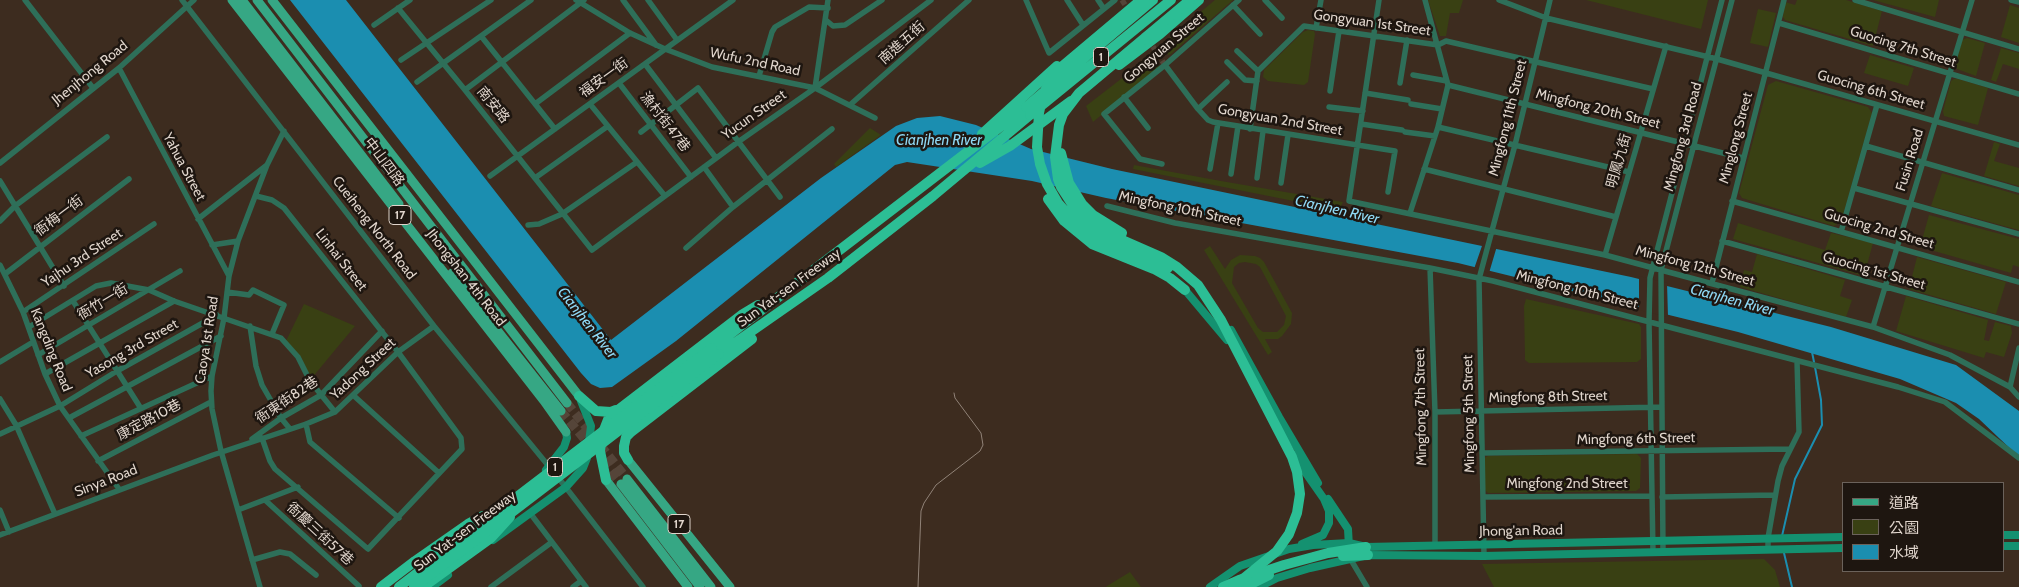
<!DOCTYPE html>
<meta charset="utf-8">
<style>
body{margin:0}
#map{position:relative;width:2019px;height:587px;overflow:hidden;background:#3d2c1f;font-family:Cabin,"Noto Sans TC",sans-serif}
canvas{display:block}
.legend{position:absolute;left:1842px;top:482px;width:162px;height:90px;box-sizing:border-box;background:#1e1610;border:1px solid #6b625b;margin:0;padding:6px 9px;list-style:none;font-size:15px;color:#dfd4cb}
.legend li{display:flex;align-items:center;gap:10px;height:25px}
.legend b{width:25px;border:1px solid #6b625b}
</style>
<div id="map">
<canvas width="2019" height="587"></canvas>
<ul class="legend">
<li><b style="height:6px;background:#36a784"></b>道路</li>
<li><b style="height:14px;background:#394013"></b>公園</li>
<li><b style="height:14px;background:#1b8eb0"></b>水域</li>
</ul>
</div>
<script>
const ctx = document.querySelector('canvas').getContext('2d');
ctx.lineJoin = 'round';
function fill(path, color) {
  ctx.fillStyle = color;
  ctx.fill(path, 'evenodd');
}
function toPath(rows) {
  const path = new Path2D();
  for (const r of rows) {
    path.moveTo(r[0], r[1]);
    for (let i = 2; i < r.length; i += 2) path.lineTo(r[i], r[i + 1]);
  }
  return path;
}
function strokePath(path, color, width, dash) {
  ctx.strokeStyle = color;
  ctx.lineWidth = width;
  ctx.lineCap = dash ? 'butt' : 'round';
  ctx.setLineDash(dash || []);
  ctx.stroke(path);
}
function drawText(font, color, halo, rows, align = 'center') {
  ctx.font = font + ' Cabin,"Noto Sans TC",sans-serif';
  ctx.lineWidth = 5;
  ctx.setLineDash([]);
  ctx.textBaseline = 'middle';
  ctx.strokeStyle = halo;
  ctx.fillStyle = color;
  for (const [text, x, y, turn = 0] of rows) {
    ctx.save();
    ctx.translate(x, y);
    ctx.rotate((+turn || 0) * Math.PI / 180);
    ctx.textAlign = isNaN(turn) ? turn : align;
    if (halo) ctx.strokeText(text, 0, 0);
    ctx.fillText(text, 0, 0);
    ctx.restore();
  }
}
fill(toPath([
 [1215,0,1233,0,1171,54,1168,55,1161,45],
 [1428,0,1463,0,1459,13,1450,13,1446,36,1440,36],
 [1586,0,1708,0,1701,29],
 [1797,0,1846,0,1882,11,1873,46,1785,20,1783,17,1785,2,1795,5],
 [1873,0,1939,0,1935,17],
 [2010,5,2019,8,2019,43,2001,37],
 [1758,9,1776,13,1768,47,1750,43],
 [1308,30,1314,31,1315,34,1308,82,1304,85,1268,81,1263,77,1264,70,1303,32],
 [1967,38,1985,43,1976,76,1957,69,1955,65,1962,40],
 [2001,48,2019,53,2019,69,2003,64,1996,82,1991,80],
 [1152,55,1159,66,1157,69,1093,122,1086,106],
 [1870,55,1914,68,1908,86,1864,73],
 [1954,79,1958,79,1988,88,1978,125,1944,116,1943,111,1951,81],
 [1776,81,1868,107,1872,113,1841,222,1834,226,1742,198,1739,193,1768,85],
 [870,128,881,135,836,167,834,164],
 [1994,142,2000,144,1994,161,2019,168,2019,186,1984,176],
 [1134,165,1221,181,1343,202,1339,210,1133,169],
 [1942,173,2019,195,2019,230,1931,206],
 [1929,215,2019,239,2019,267,2013,265,2011,273,1920,247],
 [1738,223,1825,250,1831,233,1873,243,1864,276,1733,239],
 [1210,246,1225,269,1231,260,1240,255,1255,256,1260,258,1264,262,1292,313,1291,324,1282,336,1278,339,1265,339,1272,352,1268,355,1204,250],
 [1245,262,1256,264,1260,267,1286,316,1284,325,1277,332,1263,332,1258,328,1232,283,1234,267,1239,263],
 [1757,254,1845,280,1840,296,1852,300,1846,317,1740,287,1744,270,1752,272],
 [1917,257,2006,282,1996,314,1909,289],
 [1906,296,1988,320,1984,340,1989,341,1995,322,2011,326,2012,333,2004,357,1986,352,1984,358,1896,331],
 [1526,299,1639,324,1641,327,1641,359,1637,362,1529,363,1525,360,1525,357,1524,306],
 [304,304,355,326,311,379,301,357,286,341],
 [1637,454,1641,458,1640,488,1636,491,1488,493,1484,489,1484,458,1488,456],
 [1764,559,1775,570,1780,587,1494,587,1482,564],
 [1130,572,1141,587,1106,587,1107,586]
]), '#394013');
fill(toPath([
 [290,0,346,0,611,340,821,178,896,126,917,118,940,116,976,125,1031,149,1112,169,1631,277,1831,327,1956,365,2019,411,2019,457,1979,419,1956,403,1900,379,1738,332,1458,263,1106,198,1032,181,907,162,895,165,676,341,612,387,600,388,591,384,581,373]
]), '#1b8eb0');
fill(toPath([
 [1483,243,1497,246,1489,273,1474,269],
 [1639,276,1667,283,1668,317,1639,310]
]), '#3d2c1f');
strokePath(toPath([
 [1812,352,1814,362],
 [1782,536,1795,479,1822,425,1821,400,1815,367],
 [1784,553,1792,587]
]), '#1b8eb0', 2);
strokePath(toPath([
 [1122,0,1129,11],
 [1139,25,1165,65]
]), '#554539', 5.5, [5.5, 3]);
strokePath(toPath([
 [567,403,627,479],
 [561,411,591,447],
 [602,461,621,484]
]), '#554539', 9, [9, 4.5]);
strokePath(toPath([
 [25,0,93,88],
 [182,0,434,326,551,469],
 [576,0,630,33,665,49,712,67,815,88,875,118],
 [584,0,465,90,592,250,738,142,815,88,931,0],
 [623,0,656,45],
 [648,0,677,40],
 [1026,0,1049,53,1115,0],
 [1067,0,1083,25],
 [1098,0,1104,9],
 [1265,0,1282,18],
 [1379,0,1349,201,1605,255,1873,327,1950,355,2010,387,2019,397],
 [1499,0,1546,18,1717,59,2019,145],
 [1855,0,2019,49],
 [2011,0,2019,2],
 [1233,5,1260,34],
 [398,8,465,90],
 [827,21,833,26,845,25,882,0],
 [1779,23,2019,94],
 [374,25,410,0],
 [1316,28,1321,0],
 [481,36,555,129],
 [1237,51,1258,71],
 [401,60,491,0],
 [1227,62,1245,80,1257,81],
 [645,64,716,158],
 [1165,65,1198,109,1208,120,1213,122,1395,151,1388,192],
 [119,68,229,276],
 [1413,75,1447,81],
 [759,76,772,32,775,27,809,7,828,8],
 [417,82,531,0],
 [619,83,691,177],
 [1400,83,1407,40],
 [1448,85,1743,158],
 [815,88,828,0],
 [1330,91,1339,31],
 [1365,93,1408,100],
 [1124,97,1148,128],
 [535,104,630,33],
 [590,104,665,196],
 [851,104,969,0],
 [1411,104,1442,109],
 [1329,107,1363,111],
 [1198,109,1227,82],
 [1361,124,1402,130],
 [1438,127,1629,172],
 [1250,129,1258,71,1304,26,1438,45,1446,41,1653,89],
 [641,132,698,88,780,197],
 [1405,132,1435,136],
 [1866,146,2019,190],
 [0,163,119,68,194,0],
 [1162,164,1140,159,1104,114,1165,65,1239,0],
 [704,167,733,207],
 [1210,169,1218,123],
 [1424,169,1616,217],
 [1231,174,1238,126],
 [490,176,733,0],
 [535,178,608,126],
 [1257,178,1263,131],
 [0,181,64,286],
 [1281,183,1288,135],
 [1854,188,2019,234],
 [256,196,272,200,284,208,398,352,461,438,462,449,368,549,275,469,270,461,262,438],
 [1732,201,2019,282],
 [1107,206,1175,223,1430,268,1493,281,1898,387,1945,402,2019,458],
 [1410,213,1438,127,1448,85,1425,0],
 [198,219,267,165],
 [0,221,15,206,107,137],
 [528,225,539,224,562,214,637,162],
 [1841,232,1877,105],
 [1722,241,2019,324],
 [212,245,238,241],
 [686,248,733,207,832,129],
 [1605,255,1666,46],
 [0,265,23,312,45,374,60,406,119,489],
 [1430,268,1435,412,1435,545],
 [5,274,129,179],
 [1712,283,1784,0],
 [227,292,249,295,253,290,284,305,272,334],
 [73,301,140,407],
 [23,312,154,224],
 [250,326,256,366,262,385,281,418,290,429],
 [29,327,96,286,111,283,149,290,174,301,281,338,298,357,310,381,335,412],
 [1873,327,1972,0],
 [38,355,180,271],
 [0,362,33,342],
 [45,374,174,301],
 [2010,387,2019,348],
 [353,395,439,473],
 [0,399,16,425,55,514],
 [1435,412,1662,407],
 [69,418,221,336],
 [306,424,310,442,399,518],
 [0,434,60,406,117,371,217,315],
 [81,436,212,376],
 [252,439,281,418,321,395,382,331],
 [1482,453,1790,449],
 [98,461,211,402],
 [557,476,643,587],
 [1483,497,1652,496],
 [1662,497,1775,495],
 [265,500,359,586],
 [0,510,9,532],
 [238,510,298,487],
 [530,513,586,587],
 [0,535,213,455,306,424,335,412,398,352,434,326],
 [1768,549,1768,538,1778,481,1782,466,1799,432,1797,361],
 [1653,552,1649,322,1650,278,1722,0],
 [1663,552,1661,270,1732,0],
 [1484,556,1479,279,1515,145,1550,0],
 [252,560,280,552,290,554,316,575],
 [1351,560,1367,587],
 [260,587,221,451,212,409,211,391,212,376,224,318,229,276,238,241,267,165,284,131],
 [491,587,552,542],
 [573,587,581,581]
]), '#2e6f59', 5.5);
strokePath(toPath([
 [1185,290,1227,340],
 [1231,330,1279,417,1318,483],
 [1295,455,1303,469,1324,499,1329,511,1329,523,1323,535,1302,544],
 [546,470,564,447,567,438,566,432],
 [1328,499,1348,529,1349,547],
 [2003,535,2019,535],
 [493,540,566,487,583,468,587,458,591,426,581,401],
 [2003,546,2019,546],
 [432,587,448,575],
 [1210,587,1240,566,1289,549,1313,545,1349,543,1366,547,1843,537],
 [1259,587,1277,578,1310,568,1368,555,1484,556,1843,548]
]), '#149170', 8);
strokePath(toPath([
 [232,0,544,401,566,432],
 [242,0,399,204],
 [257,0,567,403],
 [272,0,579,396],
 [452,273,561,411],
 [628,460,730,587],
 [627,479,711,587],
 [606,480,688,587],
 [621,484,700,587]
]), '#36a784', 9);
strokePath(toPath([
 [1119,65,1160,34,1199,0],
 [982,134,1057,66],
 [980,163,1010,146,1071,101],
 [712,348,1026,107],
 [719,354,828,278,933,196,1030,115],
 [579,396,596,411,611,412,616,410],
 [628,460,624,453,624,446,626,437,631,432,752,339],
 [606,480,600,451,602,435,609,417,743,314,758,305],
 [1343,556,1368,555],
 [423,587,491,538,510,517],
 [1223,587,1239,580,1284,565,1328,553,1366,547],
 [1245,587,1269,575]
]), '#2cbe95', 10);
strokePath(toPath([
 [918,587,921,511,924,503,936,485,980,451,983,445,981,433,955,398,954,393]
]), '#918378', 1);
strokePath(toPath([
 [1141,0,1053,74,1043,95,1039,113,1037,147,1040,164,1047,184,1058,203,1075,222,1099,238,1168,268],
 [1190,0,1079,93,1063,114,1059,125,1055,157,1058,179,1061,187,1074,207,1083,218,1104,232,1161,257,1177,267,1198,285,1221,320,1292,457,1297,472,1300,494,1297,513,1289,534,1277,551,1233,587],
 [1026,107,1153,0],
 [1030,115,1171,0],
 [1061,153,1069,183,1082,204,1093,215,1122,233],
 [1048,199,1064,221,1092,244,1154,269,1170,278,1185,290],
 [381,587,415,561,468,524,483,516],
 [399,587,712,348],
 [414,587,719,354]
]), '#2cbe95', 10);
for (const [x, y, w] of [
 [1101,57,15],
 [400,215,22],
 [555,467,15],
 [679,524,22]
]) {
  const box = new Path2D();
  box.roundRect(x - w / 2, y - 9.5, w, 19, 4);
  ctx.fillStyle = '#1e1610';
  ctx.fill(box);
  strokePath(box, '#dfd4cb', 1);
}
drawText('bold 12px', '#dfd4cb', null, [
 ["1",1101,57],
 ["17",400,215],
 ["1",555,467],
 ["17",679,524]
]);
drawText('14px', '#dfd4cb', '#1e1610', [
 ["Gongyuan 1st Street",1372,23,8],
 ["南進五街",902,43,-42],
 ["Guocing 7th Street",1903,47,17],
 ["Gongyuan Street",1164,48,-40],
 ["Wufu 2nd Road",755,62,12],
 ["Jhenjhong Road",90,73,-39],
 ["福安一街",604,78,-36],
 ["Guocing 6th Street",1871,90,16],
 ["南安路",493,105,51],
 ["Mingfong 20th Street",1598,109,14],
 ["Yucun Street",754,115,-35],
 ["Mingfong 11th Street",1508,118,-76],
 ["Gongyuan 2nd Street",1280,120,10],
 ["漁村街47巷",665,122,52],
 ["Mingfong 3rd Road",1683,137,-75],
 ["Minglong Street",1736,138,-75],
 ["Fusin Road",1910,160,-73],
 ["明鳳九街",1619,161,-74],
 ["中山四路",384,162,53],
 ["Yahua Street",184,167,62],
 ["Mingfong 10th Street",1180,209,12],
 ["衙梅一街",59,216,-37],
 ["Cueiheng North Road",374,228,52],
 ["Guocing 2nd Street",1879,229,16],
 ["Yajhu 3rd Street",82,258,-34],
 ["Linhai Street",341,260,52],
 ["Mingfong 12th Street",1695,266,15],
 ["Guocing 1st Street",1874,271,16],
 ["Jhongshan 4th Road",466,278,52],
 ["Sun Yat-sen Freeway",789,288,-36],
 ["Mingfong 10th Street",1577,290,14],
 ["衙竹一街",103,302,-31],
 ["Caoya 1st Road",207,340,-81],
 ["Yasong 3rd Street",132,349,-30],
 ["Kangding Road",51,350,68],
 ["Yadong Street",363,369,-43],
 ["Mingfong 8th Street",1548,397,-1],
 ["衙東街82巷",287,400,-34],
 ["Mingfong 7th Street",1421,407,-91],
 ["Mingfong 5th Street",1469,414,-91],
 ["康定路10巷",149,420,-28],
 ["Mingfong 6th Street",1636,439,-1],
 ["Sinya Road",106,481,-21],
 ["Mingfong 2nd Street",1567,484],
 ["Sun Yat-sen Freeway",465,531,-37],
 ["Jhong'an Road",1521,531,-1],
 ["衙慶三街57巷",320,534,43]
]);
drawText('italic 15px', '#8fd8f4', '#1e1610', [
 ["Cianjhen River",939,141],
 ["Cianjhen River",1337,210,13],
 ["Cianjhen River",1732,300,15],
 ["Cianjhen River",587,323,52]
]);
</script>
